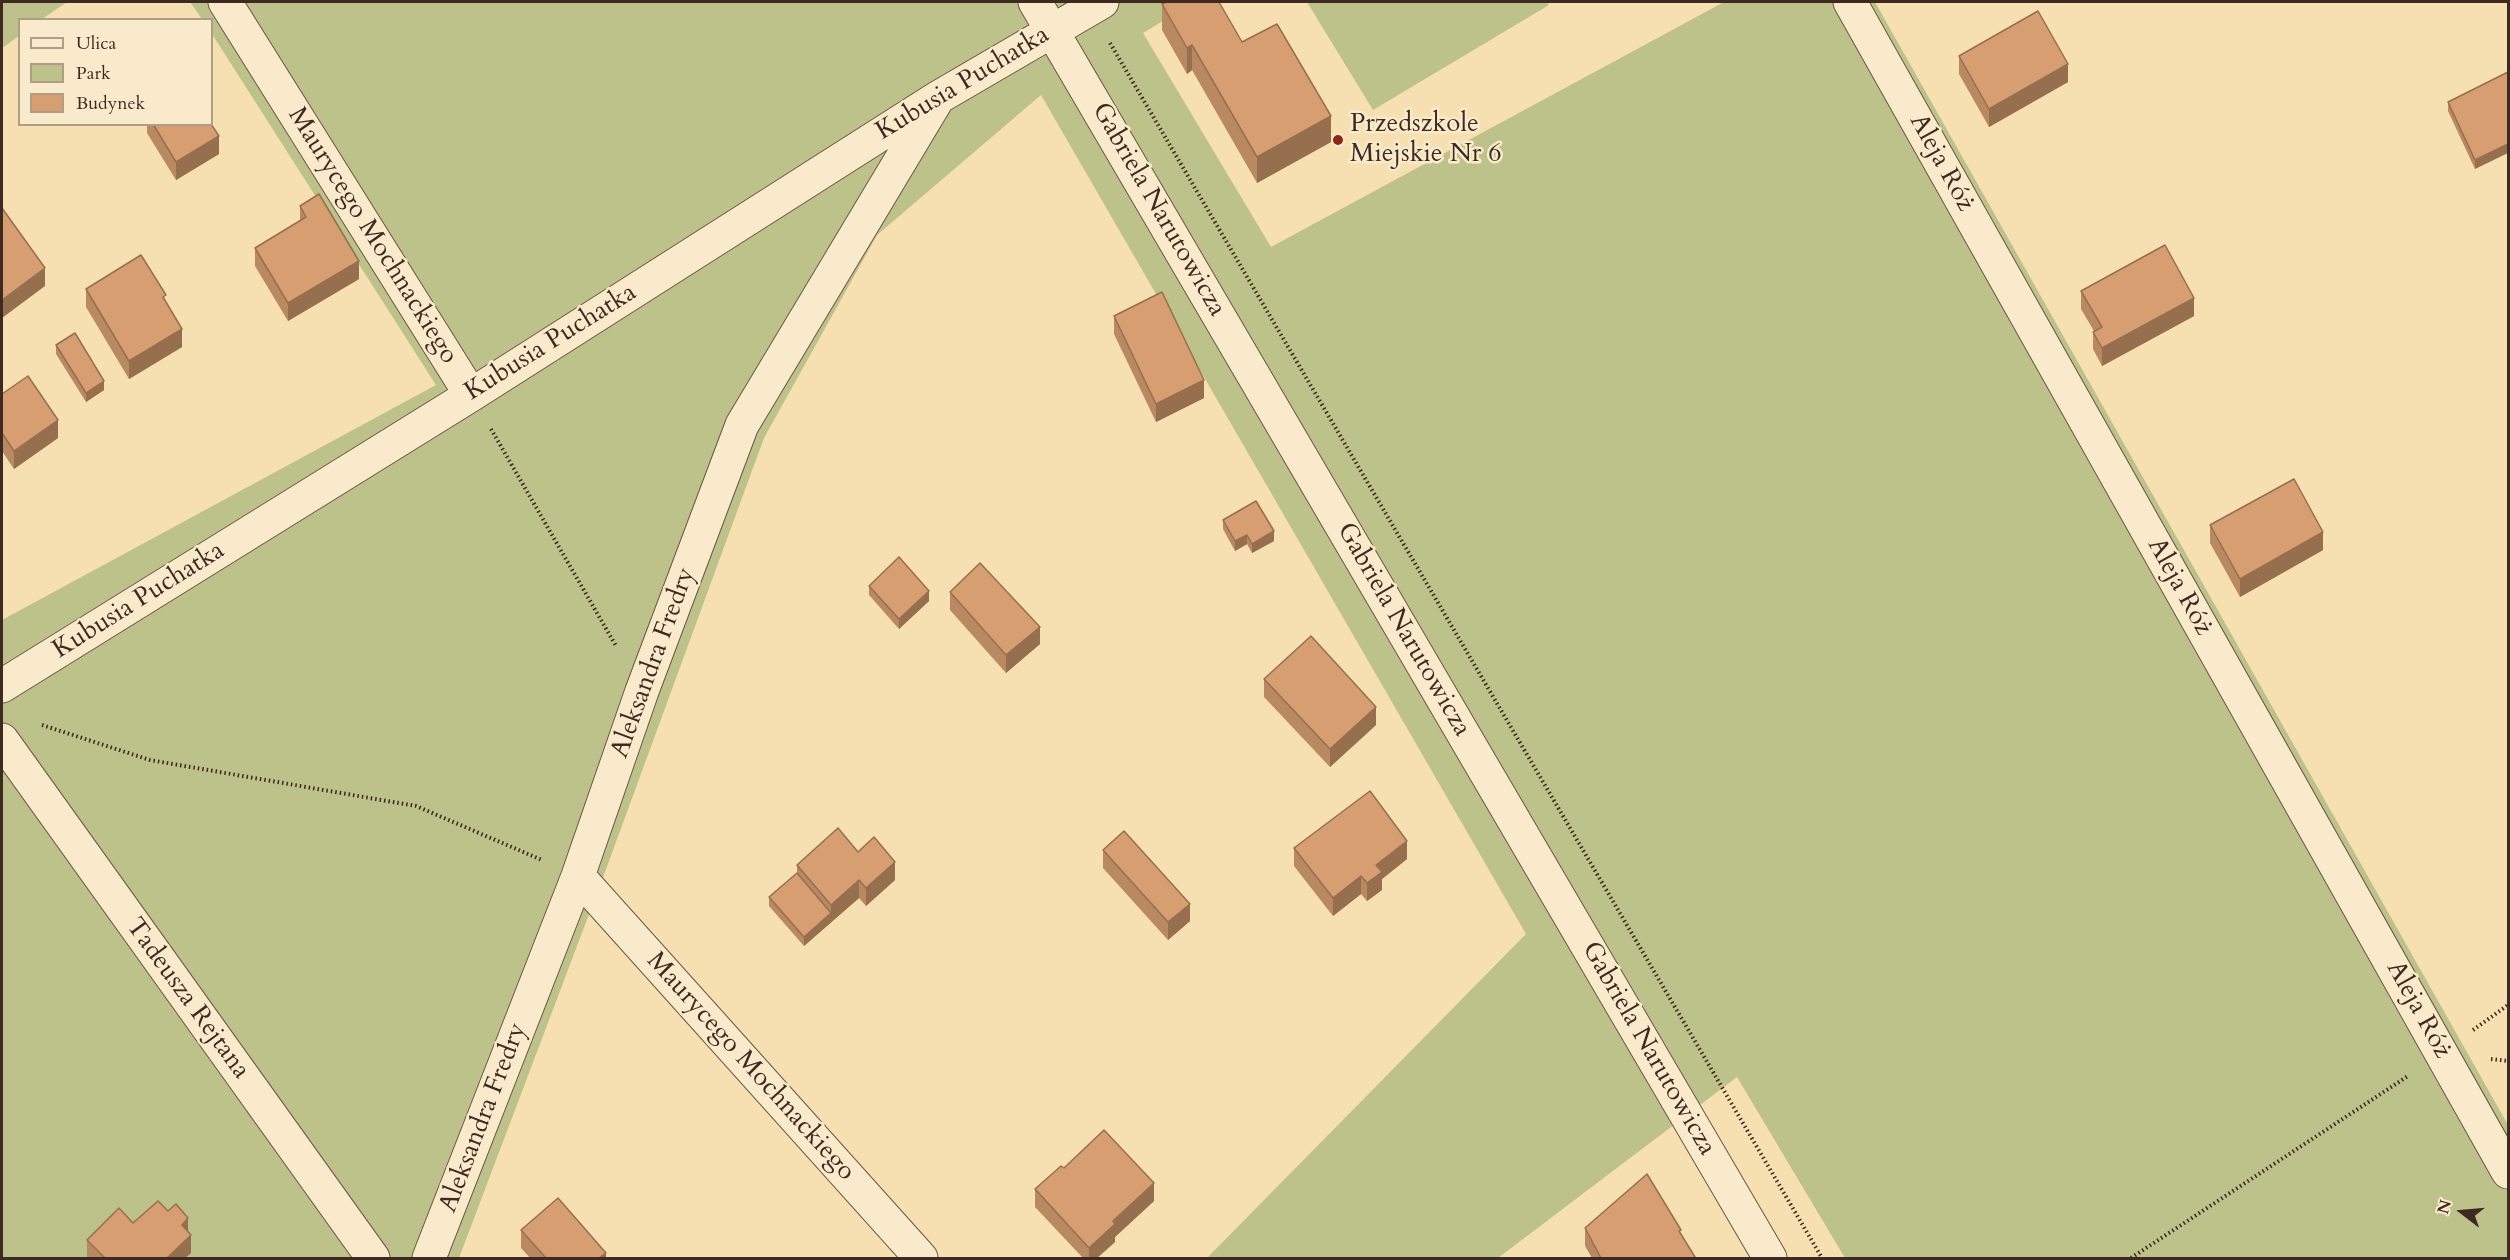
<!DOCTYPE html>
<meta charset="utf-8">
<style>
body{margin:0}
#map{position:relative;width:2510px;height:1260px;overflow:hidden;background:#f6dfb0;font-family:Cardo,serif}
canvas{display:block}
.frame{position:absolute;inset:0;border:3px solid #3e2a20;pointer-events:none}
.legend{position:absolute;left:18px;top:18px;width:195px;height:108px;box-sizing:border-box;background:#f9eacc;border:2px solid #ae9d87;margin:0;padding:8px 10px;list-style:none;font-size:18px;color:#3e2a20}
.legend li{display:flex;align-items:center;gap:12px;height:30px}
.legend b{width:30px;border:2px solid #ae9d87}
.north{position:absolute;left:2432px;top:1182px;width:60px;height:60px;-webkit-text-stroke:4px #f9eacc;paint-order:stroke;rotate:286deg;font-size:16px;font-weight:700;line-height:24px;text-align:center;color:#3e2a20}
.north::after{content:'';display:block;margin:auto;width:21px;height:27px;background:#3e2a20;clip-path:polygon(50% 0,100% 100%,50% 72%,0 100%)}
</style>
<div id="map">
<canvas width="2510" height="1260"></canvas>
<div class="frame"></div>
<ul class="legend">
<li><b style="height:8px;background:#f9eacc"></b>Ulica</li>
<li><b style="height:16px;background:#bdc18a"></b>Park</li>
<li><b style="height:16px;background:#d79f71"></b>Budynek</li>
</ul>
<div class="north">N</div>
</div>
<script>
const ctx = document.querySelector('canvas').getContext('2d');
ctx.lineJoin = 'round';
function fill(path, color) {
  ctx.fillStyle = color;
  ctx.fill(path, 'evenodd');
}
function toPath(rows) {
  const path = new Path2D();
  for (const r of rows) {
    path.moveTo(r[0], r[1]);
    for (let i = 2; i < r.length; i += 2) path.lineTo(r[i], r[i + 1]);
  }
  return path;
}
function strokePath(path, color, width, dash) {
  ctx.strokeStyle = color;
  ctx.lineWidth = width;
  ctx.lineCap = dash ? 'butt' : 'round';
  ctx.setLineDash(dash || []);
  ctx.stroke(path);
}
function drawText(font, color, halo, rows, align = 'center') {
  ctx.font = font + ' Cardo,serif';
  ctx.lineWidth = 5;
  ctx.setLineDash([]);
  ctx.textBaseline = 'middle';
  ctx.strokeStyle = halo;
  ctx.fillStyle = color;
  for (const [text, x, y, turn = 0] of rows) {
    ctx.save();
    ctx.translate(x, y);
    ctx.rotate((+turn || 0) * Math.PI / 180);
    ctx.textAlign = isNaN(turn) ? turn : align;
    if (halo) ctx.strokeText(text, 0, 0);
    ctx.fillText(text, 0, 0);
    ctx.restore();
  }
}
fill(toPath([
 [2,2,67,2,42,19,20,20,19,36,2,48],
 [190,2,1194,2,1143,33,1271,247,1724,2,1875,2,2508,1125,2508,1258,1845,1258,1737,1077,1498,1258,1207,1258,1526,934,1041,95,877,235,764,438,605,872,459,1258,2,1258,2,620,436,385,212,34,212,20,202,19],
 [1307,2,1547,2,1549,5,1373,110]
]), '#bdc18a');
const minor = toPath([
 [225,2,471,395],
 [1035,2,1770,1258],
 [1850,2,2508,1172],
 [2,686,471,395,939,97,1102,2],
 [2,740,373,1258],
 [578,876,921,1258],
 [429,1258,578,876,642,691,742,425,935,103]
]);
strokePath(minor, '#6c5744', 35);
strokePath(toPath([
 [1110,43,1822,1258],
 [491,429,616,646],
 [42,725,150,760,416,806,542,860],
 [2473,1030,2508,1005],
 [2491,1059,2508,1061],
 [2131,1258,2408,1076]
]), '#3e2a20', 4, [1.5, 3]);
strokePath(minor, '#f9eacc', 33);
fill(toPath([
 [1162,4,1242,42,1331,142,1257,183,1192,70,1187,74,1162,30],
 [1959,56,2068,82,1989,127,1959,74],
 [2508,72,2475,169,2448,111,2448,102],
 [147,124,211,124,219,154,176,180,147,133],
 [300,206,359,279,288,321,255,266,255,248,300,221],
 [86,289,166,303,182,347,129,379,86,307],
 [2081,291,2194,316,2102,366,2093,349,2093,332,2094,331,2081,309],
 [1114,316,1204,398,1156,422,1114,334],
 [56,345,104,390,86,402,56,354],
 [2,394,58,438,14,469,2,451],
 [1223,520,1274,541,1252,553,1247,544,1235,551,1223,529],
 [2210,525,2323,550,2240,597,2210,543],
 [869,586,929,601,899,629,869,595],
 [950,592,1040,644,1006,673,950,610],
 [1264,679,1376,725,1330,767,1264,697],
 [1294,848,1407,859,1382,879,1382,890,1367,901,1361,894,1333,916,1294,866],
 [1103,850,1190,921,1168,940,1103,868],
 [858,852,895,880,866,906,859,898,804,946,769,906,769,897,797,873,797,865],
 [1064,1168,1154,1201,1115,1237,1115,1242,1097,1258,1083,1258,1035,1207,1035,1189],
 [133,1223,188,1232,191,1253,185,1258,88,1258,87,1257,87,1240],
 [1585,1228,1681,1234,1695,1258,1592,1258,1585,1246],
 [521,1230,606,1258,530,1258,521,1248]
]), '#b98961');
fill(toPath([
 [1192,45,1192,70,1187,74,1187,48],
 [2068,64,2068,82,1989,127,1989,109],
 [1331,116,1331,142,1257,183,1257,157],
 [219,136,219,154,176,180,176,162],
 [2508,144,2508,153,2475,169,2475,160],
 [359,261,359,279,288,321,288,303],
 [45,268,45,286,2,318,2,300],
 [2194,298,2194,316,2102,366,2102,348],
 [182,329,182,347,129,379,129,361],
 [1204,380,1204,398,1156,422,1156,404],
 [104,381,104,390,86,402,86,393],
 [58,420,58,438,14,469,14,451],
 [1274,531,1274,541,1252,553,1252,544],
 [2323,532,2323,550,2240,597,2240,579],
 [1247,535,1247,544,1235,551,1235,541],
 [929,591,929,601,899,629,899,619],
 [1040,627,1040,644,1006,673,1006,655],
 [1376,707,1376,725,1330,767,1330,749],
 [1407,841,1407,859,1382,879,1382,890,1367,901,1367,883,1376,865],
 [895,862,895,880,866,906,866,888],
 [1361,876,1361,894,1333,916,1333,898],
 [859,880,859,898,804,946,804,937,831,913,831,905],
 [1190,904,1190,921,1168,940,1168,922],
 [1154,1183,1154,1201,1115,1237,1115,1242,1097,1258,1089,1258,1089,1248,1113,1221],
 [188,1218,188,1236,182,1225],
 [191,1235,191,1253,185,1258,167,1258],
 [606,1253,606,1258,599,1258]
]), '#966f4f');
const building = toPath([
 [1167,2,1219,2,1242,42,1277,24,1331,116,1257,157,1192,45,1187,48,1162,4,1167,2],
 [2038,11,2068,64,1989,109,1959,56,2038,11],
 [2508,72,2508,144,2475,160,2448,102,2508,72],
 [153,124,211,124,219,136,176,162,153,124],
 [319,194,359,261,288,303,255,248,306,217,300,206,319,194],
 [2,208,45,268,2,300,2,208],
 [2165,245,2194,298,2102,348,2093,332,2102,327,2081,291,2165,245],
 [141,255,166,295,163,297,182,329,129,361,86,289,141,255],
 [1162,292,1204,380,1156,404,1114,316,1162,292],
 [75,333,104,381,86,393,56,345,75,333],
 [28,376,58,420,14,451,2,433,2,394,28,376],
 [2294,479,2323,532,2240,579,2210,525,2294,479],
 [1256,501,1274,531,1252,544,1247,535,1235,541,1223,520,1256,501],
 [899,557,929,591,899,619,869,586,899,557],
 [980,563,1040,627,1006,655,950,592,980,563],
 [1311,636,1376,707,1330,749,1264,679,1311,636],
 [1370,791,1407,841,1376,865,1382,872,1367,883,1361,876,1333,898,1294,848,1370,791],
 [838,828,858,852,874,837,895,862,866,888,859,880,831,905,797,865,838,828],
 [1124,831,1190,904,1168,922,1103,850,1124,831],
 [797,873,831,913,804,937,769,897,797,873],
 [1104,1130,1154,1183,1113,1221,1115,1224,1089,1248,1035,1189,1061,1166,1064,1168,1104,1130],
 [1647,1174,1681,1230,1679,1231,1695,1257,1693,1258,1601,1258,1585,1228,1647,1174],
 [558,1198,606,1253,599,1258,546,1258,521,1230,558,1198],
 [158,1201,168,1211,176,1204,188,1218,182,1225,191,1235,167,1258,105,1258,87,1240,119,1208,133,1223,158,1201]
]);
fill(building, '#d79f71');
strokePath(building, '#966f4f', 1.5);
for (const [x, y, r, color] of [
 [1338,140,6,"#8f2418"]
]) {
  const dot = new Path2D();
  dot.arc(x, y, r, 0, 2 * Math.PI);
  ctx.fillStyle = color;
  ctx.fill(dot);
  strokePath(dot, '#f9eacc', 2);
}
drawText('26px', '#3e2a20', '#f9eacc', [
 ["Kubusia Puchatka",963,84,-31],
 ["Aleja Róż",1941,163,61],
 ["Gabriela Narutowicza",1158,210,60],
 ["Maurycego Mochnackiego",372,236,58],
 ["Kubusia Puchatka",551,343,-32],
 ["Aleja Róż",2179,587,61],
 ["Kubusia Puchatka",139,601,-32],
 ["Gabriela Narutowicza",1403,630,60],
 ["Aleksandra Fredry",654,663,-70],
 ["Tadeusza Rejtana",187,999,54],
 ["Aleja Róż",2418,1010,61],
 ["Gabriela Narutowicza",1648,1049,60],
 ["Maurycego Mochnackiego",750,1067,48],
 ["Aleksandra Fredry",484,1118,-69]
]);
drawText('26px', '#3e2a20', '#f9eacc', [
 ["Przedszkole",1350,125],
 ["Miejskie Nr 6",1350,155]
], 'left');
</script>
